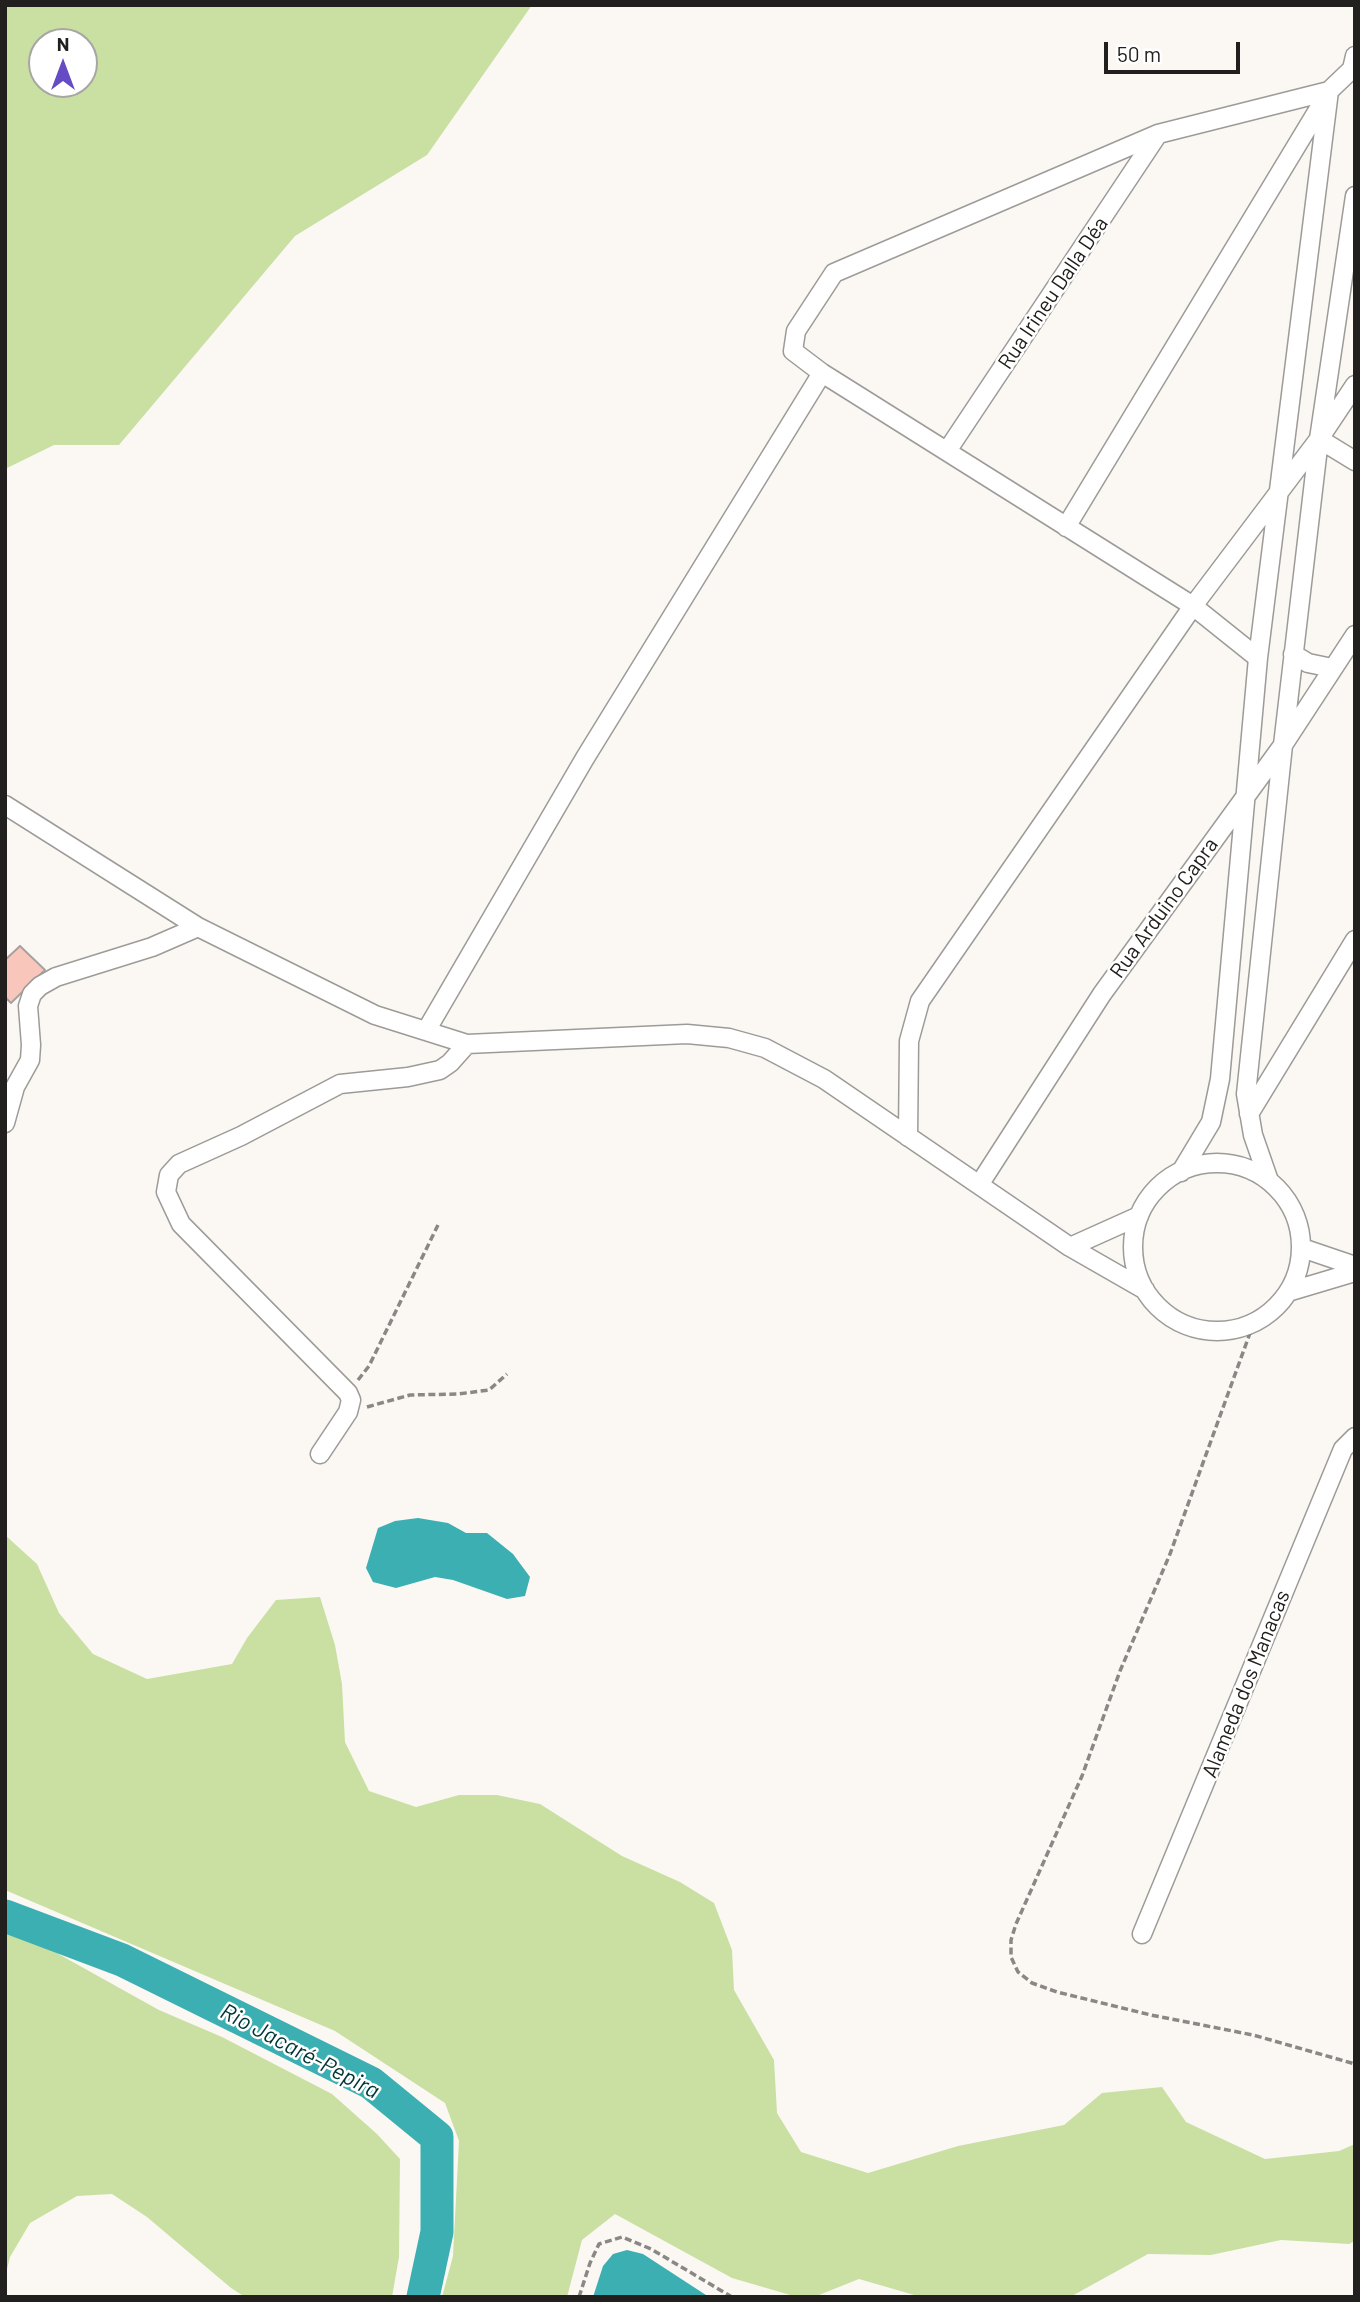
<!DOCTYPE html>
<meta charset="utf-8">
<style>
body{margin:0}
#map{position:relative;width:1360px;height:2302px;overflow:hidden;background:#fbf8f4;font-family:Barlow,sans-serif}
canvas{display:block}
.frame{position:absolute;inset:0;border:7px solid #21201e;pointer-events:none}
.north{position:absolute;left:28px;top:28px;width:70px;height:70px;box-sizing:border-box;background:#fff;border:2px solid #a6a6a5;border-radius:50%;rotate:0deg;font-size:19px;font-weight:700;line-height:28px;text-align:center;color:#21201e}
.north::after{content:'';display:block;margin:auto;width:24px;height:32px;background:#654bc4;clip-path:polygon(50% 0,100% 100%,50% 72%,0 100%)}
.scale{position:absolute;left:1104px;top:42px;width:136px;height:32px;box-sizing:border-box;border:4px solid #21201e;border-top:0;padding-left:9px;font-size:21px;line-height:24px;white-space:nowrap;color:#21201e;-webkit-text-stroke:5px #fff;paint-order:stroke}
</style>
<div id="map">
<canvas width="1360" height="2302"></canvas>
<div class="frame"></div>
<div class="north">N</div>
<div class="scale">50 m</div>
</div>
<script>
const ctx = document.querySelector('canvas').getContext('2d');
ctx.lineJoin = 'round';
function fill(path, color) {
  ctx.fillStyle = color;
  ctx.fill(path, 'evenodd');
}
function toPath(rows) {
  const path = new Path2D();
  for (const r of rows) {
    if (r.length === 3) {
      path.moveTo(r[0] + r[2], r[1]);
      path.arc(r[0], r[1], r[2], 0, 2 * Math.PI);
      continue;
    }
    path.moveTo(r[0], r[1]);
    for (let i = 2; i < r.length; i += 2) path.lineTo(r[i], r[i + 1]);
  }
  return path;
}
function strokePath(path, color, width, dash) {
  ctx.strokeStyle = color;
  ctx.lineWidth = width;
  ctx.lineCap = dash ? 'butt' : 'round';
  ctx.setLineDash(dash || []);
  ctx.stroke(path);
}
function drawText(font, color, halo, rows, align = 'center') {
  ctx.font = font + ' Barlow,sans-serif';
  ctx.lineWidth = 5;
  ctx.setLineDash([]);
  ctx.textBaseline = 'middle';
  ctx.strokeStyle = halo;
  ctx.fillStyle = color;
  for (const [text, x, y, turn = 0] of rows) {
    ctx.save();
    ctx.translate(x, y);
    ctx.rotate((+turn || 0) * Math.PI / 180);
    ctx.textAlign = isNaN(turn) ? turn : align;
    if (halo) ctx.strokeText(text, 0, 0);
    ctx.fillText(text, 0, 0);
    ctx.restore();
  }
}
fill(toPath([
 [5,5,532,5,427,155,295,236,119,445,54,445,5,469],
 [42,42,84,42,84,84,42,84],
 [5,1535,37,1564,59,1613,93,1654,147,1679,232,1664,247,1638,276,1600,320,1597,335,1645,342,1684,345,1742,369,1791,416,1807,459,1795,497,1795,540,1804,622,1856,680,1882,714,1903,732,1950,734,1990,774,2060,777,2113,801,2152,868,2173,958,2146,1064,2125,1102,2093,1162,2087,1186,2122,1265,2159,1339,2151,1355,2144,1355,2241,1349,2244,1281,2240,1211,2255,1148,2254,1070,2297,921,2297,859,2279,814,2297,797,2297,732,2278,615,2214,582,2240,567,2297,442,2297,453,2256,459,2141,445,2103,335,2031,5,1890],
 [5,1930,19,1932,159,2010,222,2037,332,2094,377,2134,400,2159,399,2257,392,2297,245,2297,231,2288,147,2217,112,2194,77,2196,30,2223,10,2257,5,2278]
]), '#c9e0a2');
fill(toPath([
 [418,1518,448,1523,466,1533,487,1533,513,1554,530,1577,525,1596,507,1599,453,1580,435,1577,396,1588,373,1582,366,1568,378,1528,395,1521],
 [627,2250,643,2254,709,2297,593,2297,603,2266,613,2254]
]), '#3cafb2');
strokePath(toPath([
 [5,1916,122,1960,371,2083,437,2137,437,2232,423,2297]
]), '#3cafb2', 33);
const building = toPath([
 [20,946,45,970,11,1003,5,997,5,960,20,946]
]);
fill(building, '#f9c6bc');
strokePath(building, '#a7a2a1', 2);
const minor = toPath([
 [1319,439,1355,461],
 [947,451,1158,134],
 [1066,527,1326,97],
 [1293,654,1308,663,1332,668],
 [1258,658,1193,606,822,373,793,351,796,331,834,273,1158,134,1329,91],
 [5,805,198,927,375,1015,467,1044,687,1034,729,1038,765,1048,824,1079,1070,1247,1145,1290],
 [426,1031,585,758,822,373],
 [1249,1114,1355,940],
 [5,1123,15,1087,30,1060,31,1045,28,1006,32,994,40,986,56,977,152,947,198,927],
 [908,1137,909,1041,920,1001,1193,606,1319,439,1355,385],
 [1217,1247,84],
 [1181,1172,1211,1122,1220,1079,1258,658,1329,91,1352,69,1355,56],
 [1269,1181,1253,1135,1246,1094,1283,745,1319,439,1355,196],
 [979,1185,1102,994,1283,745,1355,635],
 [1070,1247,1139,1216],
 [1302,1248,1355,1266],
 [1288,1292,1355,1272],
 [320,1454,348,1412,351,1400,348,1393,181,1224,166,1192,169,1175,179,1164,241,1136,340,1084,408,1077,440,1070,450,1063,467,1044],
 [1142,1934,1343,1449,1355,1437]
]);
strokePath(minor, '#9d9b98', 21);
strokePath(toPath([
 [1254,1322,1170,1554,1120,1671,1082,1776,1016,1924,1011,1940,1011,1957,1018,1972,1032,1983,1057,1992,1151,2015,1253,2035,1355,2064],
 [358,1380,369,1366,438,1225],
 [367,1407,410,1395,458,1394,489,1390,507,1374],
 [579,2297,590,2263,599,2244,622,2237,651,2249,732,2297]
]), '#8a8885', 3.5, [7, 3.5]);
strokePath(minor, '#fff', 18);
drawText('21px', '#21201e', '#fff', [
 ["Rua Irineu Dalla Déa",1053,293,-56],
 ["Rua Arduino Capra",1164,908,-54],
 ["Alameda dos Manacas",1246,1684,-68]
]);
drawText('italic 23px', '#003436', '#fff', [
 ["Rio Jacaré-Pepira",300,2051,28]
]);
</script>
